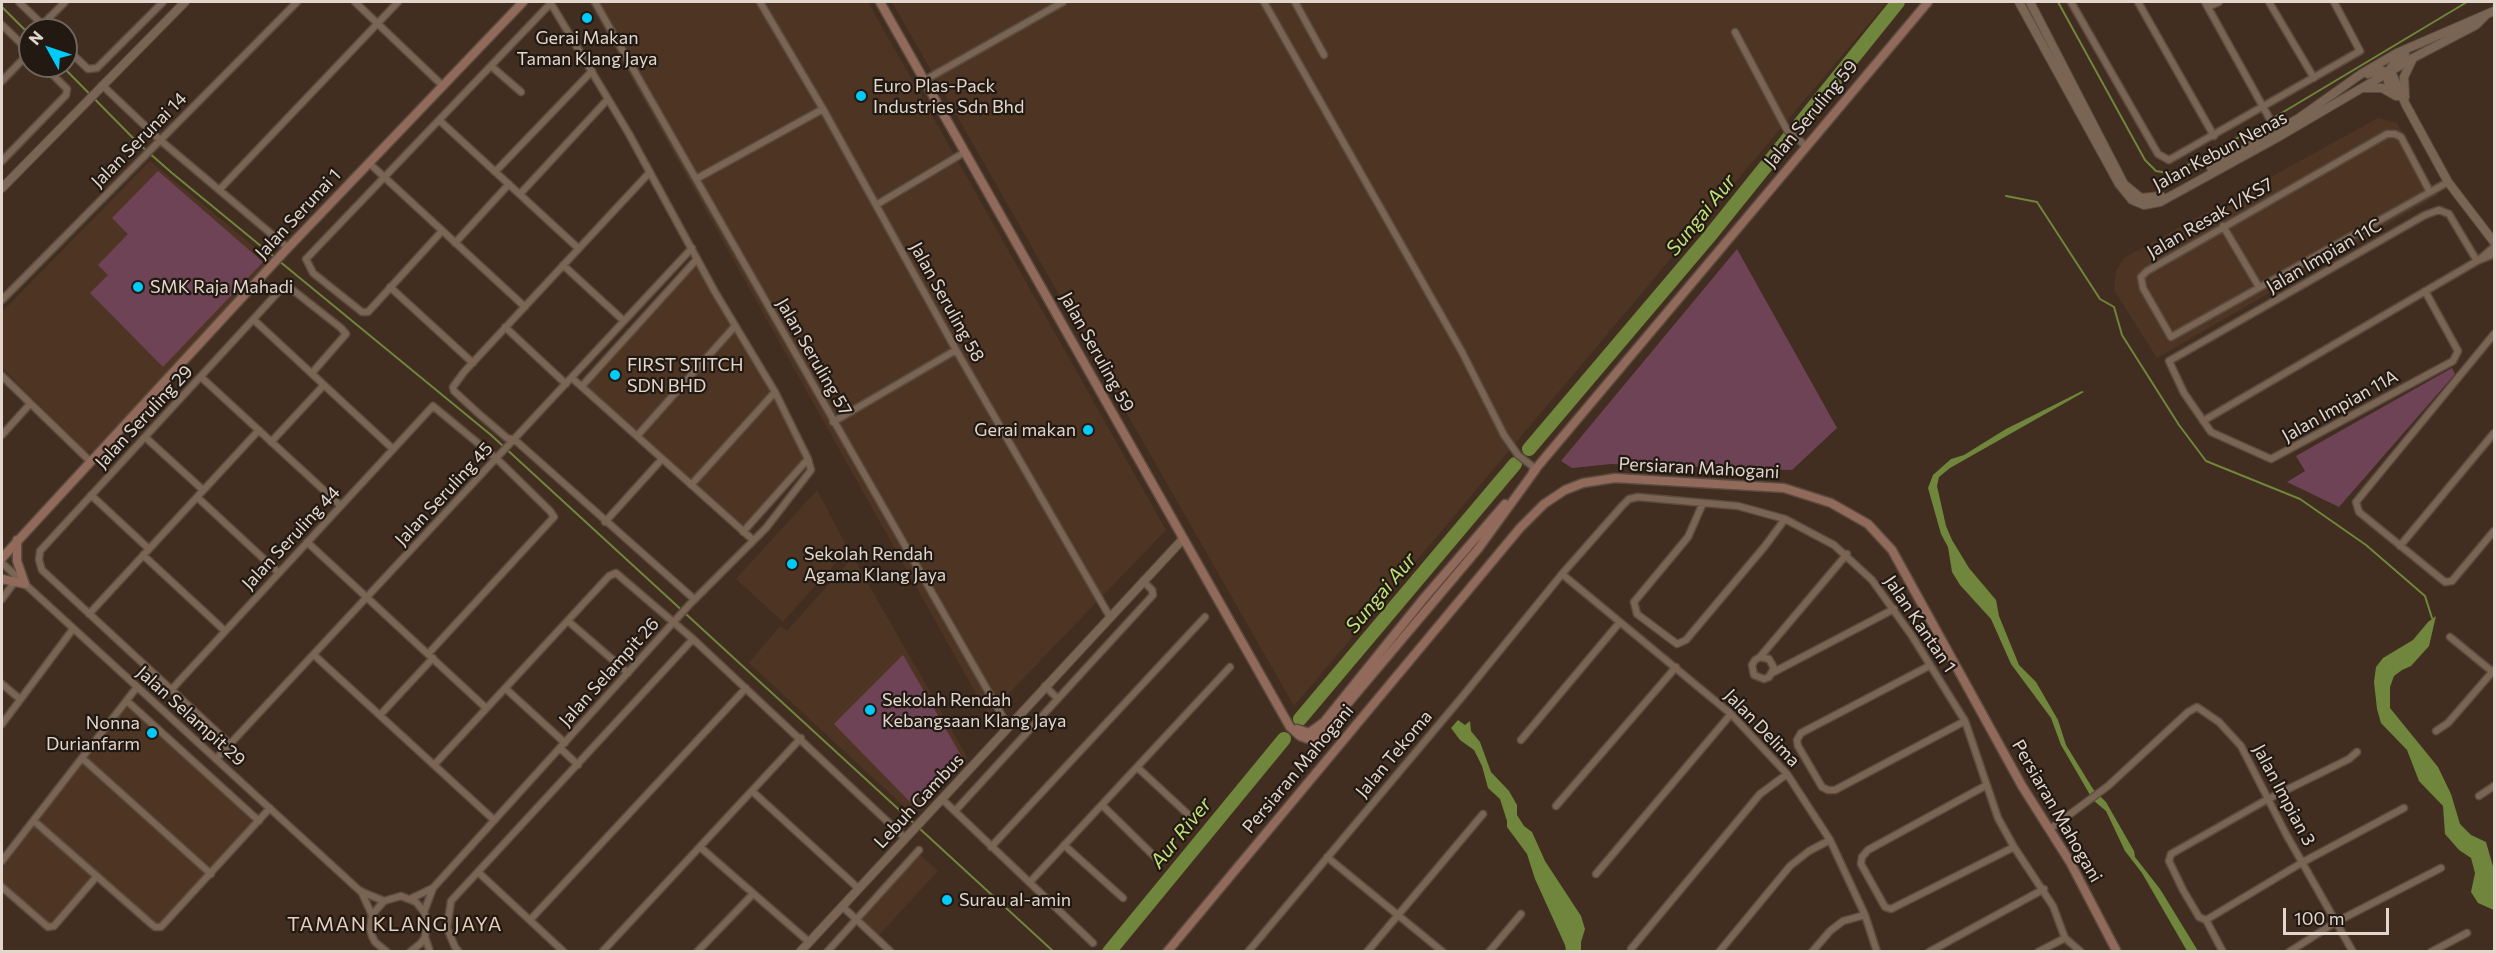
<!DOCTYPE html>
<style>
body{margin:0}
#map{position:relative;width:2496px;height:953px;overflow:hidden;background:#412e20;font-family:Commissioner,sans-serif}
canvas{display:block}
.frame{position:absolute;inset:0;border:3px solid #e2d6cd;pointer-events:none}
.north{position:absolute;left:18px;top:18px;width:60px;height:60px;box-sizing:border-box;background:#211912;border:2px solid #6e655d;border-radius:50%;rotate:310deg;font-size:16px;font-weight:700;line-height:24px;text-align:center;color:#e2d6cd}
.north::after{content:'';display:block;margin:auto;width:21px;height:27px;background:#00cbf9;clip-path:polygon(50% 0,100% 100%,50% 72%,0 100%)}
.scale{position:absolute;left:2283px;top:908px;width:106px;height:27px;box-sizing:border-box;border:3px solid #e2d6cd;border-top:0;padding-left:8px;font-size:18px;line-height:21px;white-space:nowrap;color:#e2d6cd;-webkit-text-stroke:4px #211912;paint-order:stroke}
</style>
<div id="map">
<canvas width="2496" height="953"></canvas>
<div class="frame"></div>
<div class="north">N</div>
<div class="scale">100 m</div>
</div>
<script>
const ctx = document.querySelector('canvas').getContext('2d');
ctx.lineJoin = 'round';
function fill(path, color) {
  ctx.fillStyle = color;
  ctx.fill(path, 'evenodd');
}
function toPath(rows) {
  const path = new Path2D();
  for (const r of rows) {
    path.moveTo(r[0], r[1]);
    for (let i = 2; i < r.length; i += 2) path.lineTo(r[i], r[i + 1]);
  }
  return path;
}
function strokePath(path, color, width, dash) {
  ctx.strokeStyle = color;
  ctx.lineWidth = width;
  ctx.lineCap = dash ? 'butt' : 'round';
  ctx.setLineDash(dash || []);
  ctx.stroke(path);
}
function drawText(font, color, halo, rows, align = 'center') {
  ctx.font = font + ' Commissioner,sans-serif';
  ctx.lineWidth = 4.5;
  ctx.setLineDash([]);
  ctx.textBaseline = 'middle';
  ctx.strokeStyle = halo;
  ctx.fillStyle = color;
  for (const [text, x, y, turn = 0] of rows) {
    ctx.save();
    ctx.translate(x, y);
    ctx.rotate((+turn || 0) * Math.PI / 180);
    ctx.textAlign = isNaN(turn) ? turn : align;
    if (halo) ctx.strokeText(text, 0, 0);
    ctx.fillText(text, 0, 0);
    ctx.restore();
  }
}
fill(toPath([
 [589,2,868,2,1166,530,988,715],
 [892,2,1887,2,1294,706],
 [2378,118,2397,123,2438,195,2157,358,2114,290,2116,271,2124,258],
 [150,161,273,262,94,452,86,451,2,368,2,312],
 [696,264,781,411,806,458,743,528,585,386],
 [817,490,848,549,783,622,736,579],
 [853,557,967,757,911,813,749,663,780,626,787,631],
 [128,706,255,821,160,924,156,924,97,873,53,923,48,924,2,883,2,868],
 [919,854,938,871,878,936,860,919]
]), '#4e3523');
fill(toPath([
 [158,171,263,262,163,367,90,293,108,275,98,265,128,234,112,218],
 [1737,249,1837,428,1792,470,1611,464,1572,468,1561,461],
 [2452,368,2455,374,2339,507,2287,482,2305,471,2296,456],
 [903,655,962,757,912,804,834,724]
]), '#6f4356');
fill(toPath([
 [2082,391,2084,392,1950,468,1939,477,1937,486,1946,526,1952,540,1969,568,1996,600,1999,616,2019,665,2036,682,2058,720,2066,745,2093,789,2106,802,2134,851,2135,857,2160,889,2198,951,2187,951,2142,873,2125,851,2106,811,2093,800,2061,745,2051,718,2011,664,1991,619,1960,585,1952,572,1948,547,1941,534,1928,488,1933,475,1951,459,1964,455,2006,429],
 [2436,616,2429,646,2411,666,2402,670,2394,676,2390,687,2390,708,2438,767,2451,794,2460,824,2471,835,2486,842,2494,870,2494,910,2478,903,2471,892,2475,873,2471,858,2459,850,2445,834,2443,806,2419,781,2407,750,2381,723,2377,709,2374,682,2376,667,2383,658,2413,640,2428,622],
 [1458,720,1465,725,1470,721,1471,731,1480,742,1491,772,1509,791,1517,805,1517,815,1524,826,1532,832,1545,861,1581,916,1585,929,1581,942,1581,951,1566,951,1565,945,1535,879,1527,854,1507,827,1507,821,1500,799,1488,788,1482,766,1474,750,1460,740,1451,728]
]), '#70863c');
strokePath(toPath([
 [2058,2,2145,160,2156,171,2168,173,2179,170,2265,123,2467,2],
 [2,7,30,35],
 [62,66,140,145,172,173,491,435,1054,952],
 [2006,196,2037,202,2100,299,2114,307,2122,335,2179,425,2206,461,2300,499,2366,545,2425,596,2432,618]
]), '#70863c', 2);
strokePath(toPath([
 [1529,449,1708,238,1898,2],
 [1300,719,1515,464],
 [1109,952,1284,739]
]), '#70863c', 14);
const minor = toPath([
 [19,2,48,30],
 [355,2,443,86],
 [595,2,1008,726],
 [760,2,823,109,956,350,1110,617],
 [1264,2,1462,352,1504,435,1518,455,1536,469],
 [1295,2,1324,55],
 [2071,2,2158,154,2169,160,2360,51,2334,2],
 [2138,2,2214,136],
 [2205,2,2277,132],
 [2269,2,2314,78],
 [2208,7,2219,2],
 [2,25,30,52],
 [42,25,65,2],
 [1735,32,1787,130,1806,146],
 [66,48,88,69,97,68,163,2],
 [491,66,521,92],
 [925,80,1063,2],
 [2,81,30,52],
 [102,85,160,140,288,248],
 [439,120,578,248],
 [2,161,66,95,67,89,44,66],
 [369,163,525,307],
 [495,172,592,71],
 [650,172,464,372,453,387,454,391,479,414,507,438,515,440,694,599],
 [696,179,823,109],
 [220,189,398,2],
 [2430,192,2401,137,2395,134,2387,134,2147,271,2141,277,2143,288,2171,337,2448,182],
 [520,194,608,99],
 [876,205,965,152],
 [2223,226,2259,287],
 [442,231,368,312,362,312,313,273,306,259,551,3],
 [455,243,509,184],
 [2480,259,2494,247],
 [563,265,624,321],
 [390,287,473,363],
 [2425,291,2458,351,2453,361,2271,459,2211,432,2184,393,2169,361,2425,215,2439,210,2449,214,2477,261],
 [2,300,297,2],
 [254,320,393,449],
 [505,327,566,384],
 [2494,334,2356,502,2359,512,2445,582,2452,581,2494,531],
 [2,376,91,462],
 [201,377,341,506],
 [572,378,753,540],
 [582,386,697,259],
 [2203,421,2477,261,2494,254],
 [833,422,956,350],
 [2,435,30,404],
 [637,436,735,326],
 [145,437,203,490],
 [271,442,324,385],
 [691,485,775,392],
 [91,495,149,549],
 [197,497,279,573],
 [1703,503,1688,537,1634,602,1637,614,1677,644,1686,640,1765,546,1785,519],
 [605,522,662,459],
 [743,532,808,459],
 [307,542,486,708],
 [2400,546,2494,433],
 [143,555,225,631],
 [2,563,360,891,384,901],
 [1562,574,1731,714,1787,774,1830,840,1865,915,1877,952],
 [2,599,16,580],
 [89,614,259,430],
 [568,621,628,673],
 [2450,637,2494,673],
 [314,655,494,820],
 [1760,657,1769,659,1774,668,1769,677,1764,679,1754,675,1752,665,1755,660,1760,657,1847,554],
 [1929,666,1801,733,1797,740,1798,746,1822,787,1828,790,1835,790,1965,721],
 [1772,673,1894,609],
 [2,684,20,699],
 [1045,686,1058,699],
 [505,688,565,743],
 [171,690,433,406,497,459,550,511,554,517,428,654],
 [127,701,259,821],
 [380,715,433,658],
 [2,724,73,629],
 [2436,731,2448,723,2494,670],
 [1521,740,1620,622],
 [231,745,42,570,39,560,40,551,282,288,289,287,341,328,346,334,312,373],
 [560,748,578,765],
 [82,758,211,874],
 [216,759,692,248],
 [434,765,609,576,616,573,693,639,905,838],
 [1137,767,1193,819],
 [1985,786,1868,850,1862,857,1861,864,1885,907,1891,909,2014,847],
 [752,791,858,888],
 [2479,796,2494,786],
 [942,799,1093,943],
 [1102,805,1157,859],
 [1556,806,1676,667],
 [955,811,1153,595,1152,590,1143,581],
 [34,821,149,922,155,927,161,927,270,808],
 [2050,829,2108,786,2188,712,2197,707,2219,722,2241,746,2286,834,2353,952],
 [1064,845,1123,898],
 [700,847,809,942],
 [991,847,1205,617],
 [1327,857,1443,952],
 [2,861,137,687],
 [478,872,564,952],
 [1596,874,1731,714],
 [1030,882,1230,667],
 [2,887,48,927,54,926,97,876],
 [361,891,372,915],
 [410,899,433,888],
 [842,906,891,952],
 [424,912,433,888,689,605,766,528,811,470,808,459,775,392,715,292,629,134,550,2],
 [530,920,746,688],
 [2206,920,2303,862,2404,808],
 [425,937,430,952],
 [1631,949,1760,794,1787,774],
 [387,952,375,942,372,936,370,929,372,915,384,901,401,896,416,902,424,912,427,920,425,937,421,943,410,952],
 [459,952,455,947,447,928,451,901,693,639],
 [602,952,801,738],
 [697,952,753,894],
 [827,952,919,850],
 [1248,952,1462,697,1562,574,1622,506,1629,499,1638,497,1738,506,1785,519,1834,545,1872,580,1912,636,1965,721,1998,818,2014,847,2053,906,2065,938,2081,952],
 [1367,952,1483,814],
 [1489,952,1521,914],
 [1719,952,1790,866,1809,851,1830,840],
 [1812,952,1830,931,1843,921,1865,915],
 [1929,952,2044,889],
 [2038,952,2065,938],
 [2223,952,2206,920,2199,917,2183,890,2169,861,2171,854,2268,799,2349,759,2357,752],
 [2289,952,2336,922,2441,868],
 [2431,952,2467,933]
]);
const tertiary = toPath([
 [2019,2,2119,184,2132,200,2144,205,2160,202,2280,136,2413,58,2476,25,2485,16],
 [2030,2,2124,184,2141,198,2161,196],
 [2368,74,2380,70,2392,74,2406,105,2448,182,2494,242],
 [2365,88,2382,88,2396,96],
 [2399,96,2388,82,2388,72,2397,59,2405,54],
 [2405,97,2404,77,2413,58],
 [2211,168,2299,118,2361,74,2397,53,2494,11],
 [2,188,185,2],
 [800,952,1183,539]
]);
const secondary = toPath([
 [880,2,1290,727,1300,736,1308,739,1313,738,1327,728,1478,549,1536,469],
 [1533,472,1928,2],
 [17,540,17,561,25,584],
 [2,558,283,253,523,2],
 [2,579,25,584],
 [1297,729,1309,733,1324,722,1424,598,1505,504],
 [1167,952,1520,528,1544,504,1565,490,1583,483,1615,478,1784,488,1831,503,1868,524,1892,550,2022,786,2070,862,2117,952]
]);
strokePath(minor, '#5b4c3f', 9);
strokePath(tertiary, '#5b4c3f', 10);
strokePath(secondary, '#5b4c3f', 11);
strokePath(minor, '#7a6555', 6);
strokePath(tertiary, '#7a6555', 8);
strokePath(secondary, '#926a5c', 8);
for (const [x, y, r, color] of [
 [587,18,6,"#00cbf9"],
 [861,96,6,"#00cbf9"],
 [138,287,6,"#00cbf9"],
 [615,375,6,"#00cbf9"],
 [1088,430,6,"#00cbf9"],
 [792,564,6,"#00cbf9"],
 [870,710,6,"#00cbf9"],
 [152,733,6,"#00cbf9"],
 [947,900,6,"#00cbf9"]
]) {
  const dot = new Path2D();
  dot.arc(x, y, r, 0, 2 * Math.PI);
  ctx.fillStyle = color;
  ctx.fill(dot);
  strokePath(dot, '#211912', 2);
}
drawText('18px', '#e2d6cd', '#211912', [
 ["Gerai Makan",587,38,"center"],
 ["Taman Klang Jaya",587,59,"center"],
 ["Euro Plas-Pack",873,86],
 ["Industries Sdn Bhd",873,107],
 ["SMK Raja Mahadi",150,287],
 ["FIRST STITCH",627,365],
 ["SDN BHD",627,386],
 ["Gerai makan",1076,430,"right"],
 ["Sekolah Rendah",804,554],
 ["Agama Klang Jaya",804,575],
 ["Sekolah Rendah",882,700],
 ["Kebangsaan Klang Jaya",882,721],
 ["Nonna",140,723,"right"],
 ["Durianfarm",140,744,"right"],
 ["Surau al-amin",959,900]
], 'left');
drawText('18px', '#e2d6cd', '#211912', [
 ["Jalan Seruling 59",1811,114,-50],
 ["Jalan Serunai 14",139,140,-45],
 ["Jalan Kebun Nenas",2220,151,-28],
 ["Jalan Serunai 1",298,214,-47],
 ["Jalan Resak 1/KS7",2210,218,-30],
 ["Jalan Impian 11C",2324,256,-30],
 ["Jalan Seruling 58",947,302,61],
 ["Jalan Seruling 59",1097,352,61],
 ["Jalan Seruling 57",814,357,60],
 ["Jalan Impian 11A",2340,406,-29],
 ["Jalan Seruling 29",144,417,-47],
 ["Persiaran Mahogani",1699,468,3],
 ["Jalan Seruling 45",444,494,-47],
 ["Jalan Seruling 44",291,538,-47],
 ["Jalan Kantan 1",1920,624,56],
 ["Jalan Selampit 26",609,672,-48],
 ["Jalan Selampit 29",191,716,42],
 ["Jalan Delima",1762,728,46],
 ["Jalan Tekoma",1394,754,-50],
 ["Persiaran Mahogani",1298,769,-50],
 ["Jalan Impian 3",2284,795,62],
 ["Lebuh Gambus",919,801,-47],
 ["Persiaran Mahogani",2057,811,60]
]);
drawText('italic 20px', '#c0e17a', '#211912', [
 ["Sungai Aur",1701,215,-51],
 ["Sungai Aur",1381,593,-50],
 ["Aur River",1181,833,-51]
]);
ctx.letterSpacing = '1.5px';
drawText('20px', '#e7cfbd', '#211912', [
 ["TAMAN KLANG JAYA",395,924]
]);
ctx.letterSpacing = '0px';
</script>
